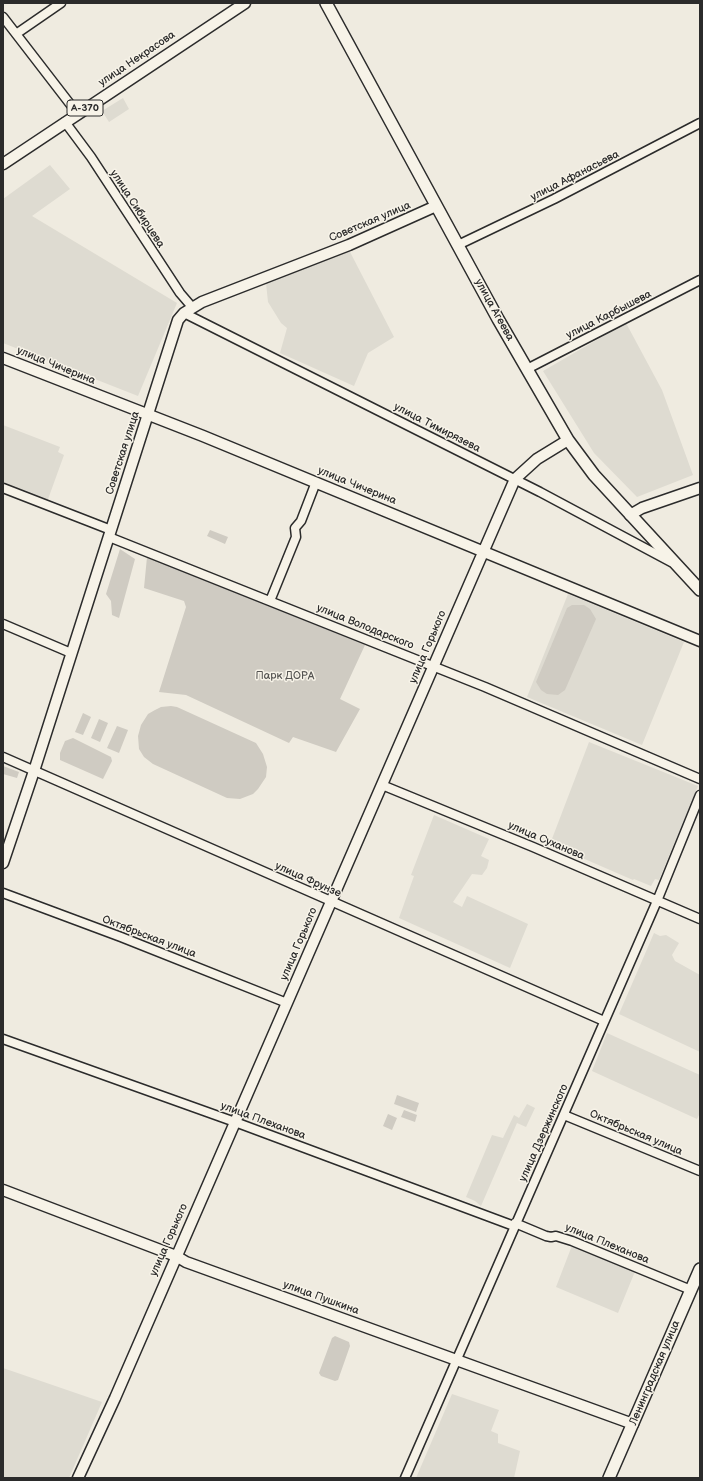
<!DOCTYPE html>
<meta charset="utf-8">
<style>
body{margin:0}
#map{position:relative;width:703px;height:1481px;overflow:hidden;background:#efebe0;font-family:"Balsamiq Sans",sans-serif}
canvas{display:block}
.frame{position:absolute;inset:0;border:4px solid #2b2b2b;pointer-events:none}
</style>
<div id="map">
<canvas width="703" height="1481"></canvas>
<div class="frame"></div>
</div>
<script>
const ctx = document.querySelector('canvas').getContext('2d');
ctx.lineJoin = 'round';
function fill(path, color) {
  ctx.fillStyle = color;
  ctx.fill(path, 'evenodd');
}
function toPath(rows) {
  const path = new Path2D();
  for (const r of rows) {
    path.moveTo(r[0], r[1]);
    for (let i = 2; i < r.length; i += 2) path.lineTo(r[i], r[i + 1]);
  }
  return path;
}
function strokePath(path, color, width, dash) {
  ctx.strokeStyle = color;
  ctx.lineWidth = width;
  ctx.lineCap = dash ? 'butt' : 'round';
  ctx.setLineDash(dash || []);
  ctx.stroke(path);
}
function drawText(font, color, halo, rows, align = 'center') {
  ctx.font = font + ' "Balsamiq Sans",sans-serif';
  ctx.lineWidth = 3;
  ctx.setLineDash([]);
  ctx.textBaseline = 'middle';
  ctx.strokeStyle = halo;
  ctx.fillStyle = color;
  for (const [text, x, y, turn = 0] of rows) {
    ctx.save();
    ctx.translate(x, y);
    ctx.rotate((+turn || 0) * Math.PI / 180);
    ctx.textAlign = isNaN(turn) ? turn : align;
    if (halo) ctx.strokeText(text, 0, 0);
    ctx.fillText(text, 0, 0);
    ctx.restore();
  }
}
fill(toPath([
 [123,98,129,109,109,122,102,111],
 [50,165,70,189,32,216,177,303,138,396,3,343,3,199],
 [349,250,394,337,368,353,354,386,280,353,287,328,281,323,268,302,266,283],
 [626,323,662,390,693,475,637,497,594,453,543,371],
 [3,425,60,447,58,452,64,455,47,502,3,484],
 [568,594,684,642,642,745,527,697],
 [589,742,698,786,659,880,655,879,651,886,634,879,633,880,550,844],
 [434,815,489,839,481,856,489,860,487,868,482,875,472,874,453,902,462,907,467,896,528,924,510,968,399,918,414,876,411,875],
 [654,933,660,936,666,935,679,943,672,955,675,961,700,975,700,1052,619,1014],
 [607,1033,700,1075,700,1113,697,1119,592,1071],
 [527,1104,535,1108,526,1127,517,1123,481,1206,475,1201,466,1197,492,1135,503,1138,514,1115,519,1118],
 [573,1243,636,1269,618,1313,556,1287],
 [3,1368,102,1402,69,1478,3,1478],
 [452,1394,499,1410,491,1431,498,1434,498,1443,520,1451,514,1478,416,1478]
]), '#dedbd1');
fill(toPath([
 [210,530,228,537,225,544,207,536],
 [120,549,135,559,119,618,112,615,111,601,106,594],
 [147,557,365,645,340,699,360,709,336,752,293,737,289,743,186,695,159,692,186,607,184,601,144,588],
 [572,605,584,605,590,609,596,619,565,690,558,695,547,694,541,690,536,682,567,608],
 [171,706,177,707,256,743,263,754,267,767,266,777,258,789,253,794,240,799,227,798,153,764,144,757,139,749,138,736,141,725,148,714,155,710,161,707],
 [83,713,91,717,83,735,75,732],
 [99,719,108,723,100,742,91,738],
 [117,726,128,730,119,753,107,748],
 [73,738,111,757,112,761,103,779,60,760,60,753,65,741],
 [3,766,19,772,17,778,3,774],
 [397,1095,419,1103,416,1112,394,1104],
 [404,1110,417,1115,415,1122,401,1117],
 [388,1114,397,1118,392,1130,383,1126],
 [335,1336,349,1342,350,1346,338,1380,335,1381,321,1376,319,1373,332,1338]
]), '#cfcbc2');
const minor = toPath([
 [3,17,77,113],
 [16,34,61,3],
 [65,122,91,157,180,293,192,307],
 [458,245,554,199,700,123],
 [184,313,540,492,671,562],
 [527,369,700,280],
 [3,488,111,530],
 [109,537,485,687,700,779],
 [270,601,296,537,295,528,301,521,316,482],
 [3,624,71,653],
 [3,757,604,1021],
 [382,785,533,847,700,919],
 [3,893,121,937,287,1003],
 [3,1039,235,1122,514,1226],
 [564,1115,700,1171],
 [515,1223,546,1236,551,1237,556,1236,572,1241,691,1290],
 [405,1478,657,901,700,795]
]);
const major = toPath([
 [3,164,245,3],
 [3,358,203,436,700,641],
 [630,515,642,508,700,488],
 [3,863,34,771,178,320,184,313,202,302,349,245,436,206],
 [3,1190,176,1256,186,1262,633,1424],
 [78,1478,115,1398,515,479,537,459,568,440]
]);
const highway = toPath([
 [326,3,498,319,568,440,594,475,700,590],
 [609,1478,700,1269]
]);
strokePath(minor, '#2b2b2b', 11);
strokePath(major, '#2b2b2b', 13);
strokePath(highway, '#2b2b2b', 14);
strokePath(minor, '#f7f3e8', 8);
strokePath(major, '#f7f3e8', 10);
strokePath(highway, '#f7f3e8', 11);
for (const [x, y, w] of [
 [85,108,36]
]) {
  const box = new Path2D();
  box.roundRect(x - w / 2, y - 8, w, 16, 3);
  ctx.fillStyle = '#f7f3e8';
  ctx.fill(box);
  strokePath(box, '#2b2b2b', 1);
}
drawText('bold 10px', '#2b2b2b', null, [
 ["А-370",85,108]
]);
drawText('11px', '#2b2b2b', '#f7f3e8', [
 ["улица Некрасова",137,59,-34],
 ["улица Афанасьева",575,176,-27],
 ["улица Сибирцева",137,209,57],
 ["Советская улица",370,222,-23],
 ["улица Агеева",494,310,61],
 ["улица Карбышева",609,315,-27],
 ["улица Чичерина",56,366,22],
 ["улица Тимирязева",437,428,27],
 ["Советская улица",123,453,-72],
 ["улица Чичерина",357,486,22],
 ["улица Володарского",365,627,22],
 ["улица Горького",428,647,-67],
 ["улица Суханова",546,841,23],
 ["улица Фрунзе",308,880,24],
 ["Октябрьская улица",149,937,21],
 ["улица Горького",299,944,-67],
 ["улица Плеханова",263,1121,20],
 ["улица Дзержинского",544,1133,-66],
 ["Октябрьская улица",636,1133,23],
 ["улица Горького",169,1240,-66],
 ["улица Плеханова",607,1244,22],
 ["улица Пушкина",321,1298,20],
 ["Ленинградская улица",655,1373,-67]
]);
drawText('11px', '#545351', '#f7f3e8', [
 ["Парк ДОРА",285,676]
]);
</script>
